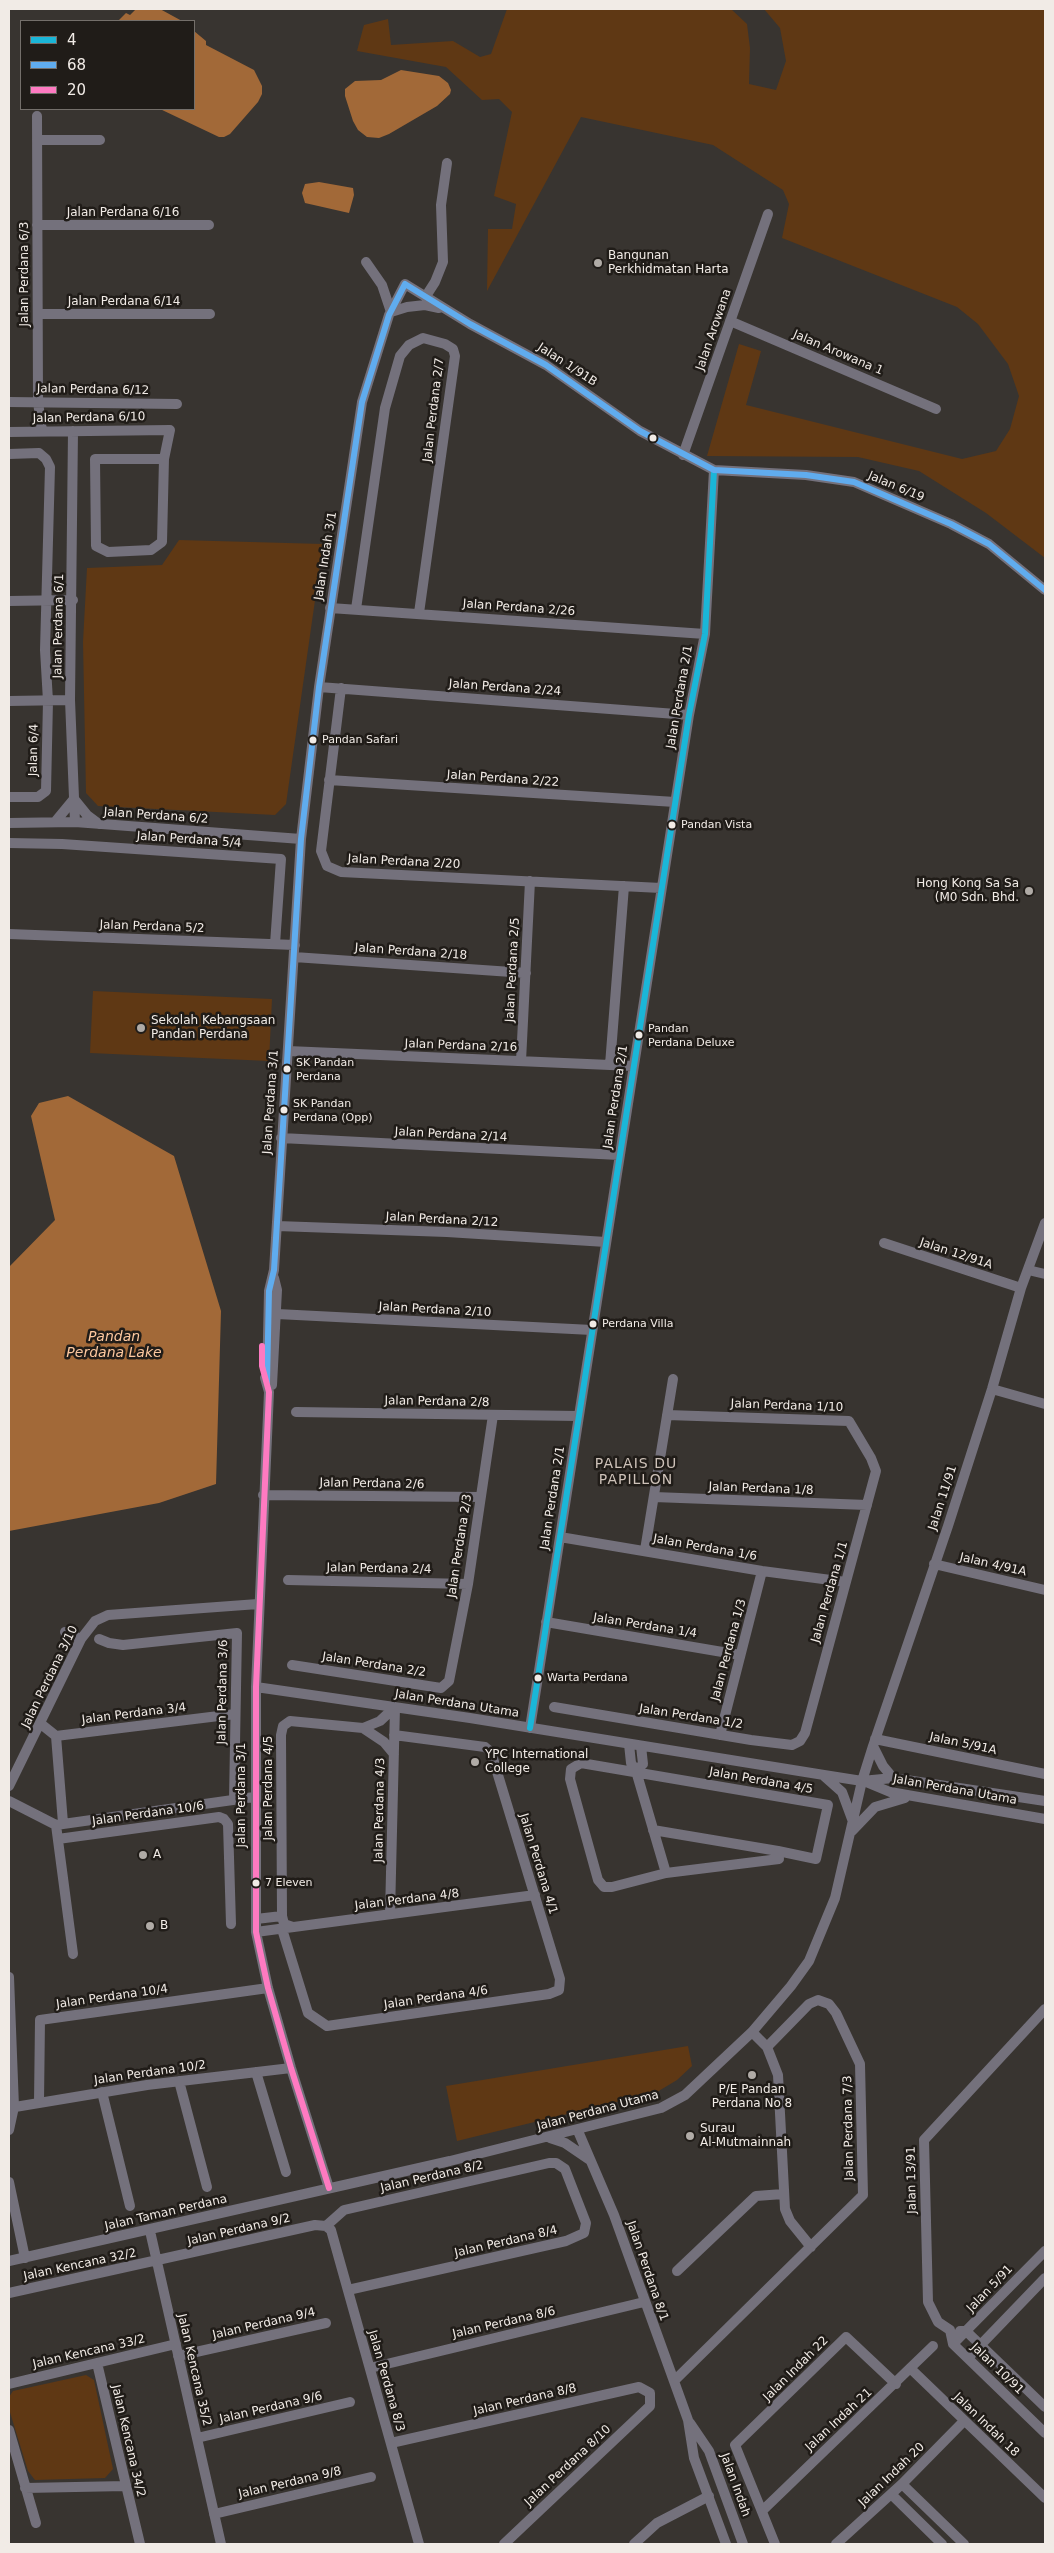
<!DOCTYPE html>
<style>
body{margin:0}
#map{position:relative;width:1054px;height:2553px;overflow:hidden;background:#383430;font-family:"DejaVu Sans",sans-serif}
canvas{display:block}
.frame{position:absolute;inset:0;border:10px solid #f1ebe6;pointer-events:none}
.legend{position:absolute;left:20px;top:20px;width:175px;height:90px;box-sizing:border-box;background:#201c18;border:1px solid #746f6a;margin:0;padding:6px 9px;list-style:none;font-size:15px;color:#f1ebe6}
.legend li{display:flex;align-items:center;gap:10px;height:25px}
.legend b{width:25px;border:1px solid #746f6a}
</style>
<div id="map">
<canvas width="1054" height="2553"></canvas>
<div class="frame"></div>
<ul class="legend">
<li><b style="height:6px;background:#1ab6d8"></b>4</li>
<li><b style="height:6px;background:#60acee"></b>68</li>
<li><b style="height:6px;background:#fe7ac1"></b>20</li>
</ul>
</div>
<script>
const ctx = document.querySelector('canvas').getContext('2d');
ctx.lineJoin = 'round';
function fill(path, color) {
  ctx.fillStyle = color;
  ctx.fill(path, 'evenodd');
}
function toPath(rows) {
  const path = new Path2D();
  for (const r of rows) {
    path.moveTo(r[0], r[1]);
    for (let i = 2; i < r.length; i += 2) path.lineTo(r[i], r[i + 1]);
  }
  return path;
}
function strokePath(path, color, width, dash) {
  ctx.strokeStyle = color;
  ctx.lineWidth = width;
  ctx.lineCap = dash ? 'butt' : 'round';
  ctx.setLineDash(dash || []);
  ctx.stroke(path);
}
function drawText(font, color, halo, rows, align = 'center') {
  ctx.font = font + ' "DejaVu Sans",sans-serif';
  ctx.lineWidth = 5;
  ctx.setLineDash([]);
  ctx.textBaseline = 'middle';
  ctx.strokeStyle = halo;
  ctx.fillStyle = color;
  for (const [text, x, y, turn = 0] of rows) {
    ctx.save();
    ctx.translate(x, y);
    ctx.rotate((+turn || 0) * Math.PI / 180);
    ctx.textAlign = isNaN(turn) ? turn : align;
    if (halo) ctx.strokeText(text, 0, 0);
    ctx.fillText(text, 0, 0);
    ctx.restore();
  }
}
fill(toPath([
 [507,9,731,9,747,24,750,48,749,84,776,90,786,61,780,28,764,9,1045,9,1045,558,986,513,919,471,858,457,707,456,739,344,761,351,746,405,962,459,996,451,1010,429,1019,396,1008,364,978,324,957,307,782,238,789,204,783,190,713,145,581,117,487,291,488,229,512,229,516,204,494,196,512,112,499,99,482,100,446,67,357,51,364,25,388,19,391,45,453,41,480,57,491,54],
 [179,540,323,544,286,804,275,815,98,806,86,793,83,642,87,568,162,565],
 [93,991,272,999,269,1061,90,1053],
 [688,2046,692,2066,677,2080,657,2092,457,2141,446,2086],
 [86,2375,94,2380,113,2469,105,2478,35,2480,28,2471,9,2409,9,2397,13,2391]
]), '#5f3814');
fill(toPath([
 [136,9,160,9,182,21,118,21,126,13,130,15],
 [194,31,206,41,206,45,254,70,262,86,262,94,258,102,230,134,224,137,219,137,160,109,194,109],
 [401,70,439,76,448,83,451,90,450,94,437,106,389,134,379,138,367,137,358,130,353,121,345,96,345,89,355,81,381,80],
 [319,182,353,188,354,195,349,213,305,203,302,193,305,184],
 [68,1096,174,1156,221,1311,216,1484,159,1503,9,1531,9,1267,55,1220,31,1116,39,1103]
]), '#a26938');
strokePath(toPath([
 [37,116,38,402,42,431],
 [37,140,100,140],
 [37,225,209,225],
 [366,262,382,285,391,312,407,307,425,305,439,308],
 [426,296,435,282,443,262,441,205,447,163],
 [38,314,210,314],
 [730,321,936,409],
 [9,402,177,404],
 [73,431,70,700,75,822],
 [9,432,170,430,164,459,162,542,151,550,108,552,96,546,95,459,164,459],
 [9,454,39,453,46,459,50,467,45,650,48,701,46,791,38,797,9,797],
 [683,455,768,214],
 [9,601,73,600],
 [330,608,705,634],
 [356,609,385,408,400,356,409,345,423,338,445,344,453,349,455,356,419,613],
 [319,687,689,715],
 [341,688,321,851,327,866,341,872,661,888],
 [9,701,70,700],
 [329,780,675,802],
 [74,799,87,815,99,824],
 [55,822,74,799],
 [9,823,75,822,301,839],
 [9,843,62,844,281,859,275,944],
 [9,934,295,945],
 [294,957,526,973],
 [288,1051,633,1066],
 [521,1061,530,881],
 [610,1065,624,886],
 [281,1138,619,1155],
 [277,1226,447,1232,606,1242],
 [884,1243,1021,1288],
 [1028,1270,1045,1274],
 [277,1314,592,1330],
 [265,1378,269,1392,256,1687,256,1932,268,1988,291,2068,329,2188],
 [267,1382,269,1291,274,1270,301,839,319,687,362,402,389,315,405,284,470,324,546,365,640,431,714,470,806,475,854,482,951,524,989,544,1045,590],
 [272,1385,277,1290,274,1278],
 [992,1389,1045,1404],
 [296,1412,578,1416],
 [263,1495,480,1497],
 [654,1497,867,1505],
 [560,1537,762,1571,846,1582],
 [645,1550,673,1379],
 [934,1564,1045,1590],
 [288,1580,468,1584],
 [546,1622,740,1655],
 [65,1632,81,1639],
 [99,1639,109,1643,123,1645,237,1633,234,1800],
 [292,1665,441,1688,449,1681,468,1584,493,1415],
 [256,1687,470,1718,824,1775,862,1781,893,1778,1045,1801],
 [554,1707,751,1740,792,1745,800,1741,805,1733,876,1471,871,1458,849,1421,667,1415],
 [41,1724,56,1736,235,1714],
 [363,1728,380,1721,395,1707],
 [530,1728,689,715,705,634,714,470],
 [720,1735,762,1571],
 [56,1736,63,1823],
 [875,1739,1045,1774],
 [629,1744,631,1763,636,1771,666,1873],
 [873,1746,883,1766,893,1778],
 [636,1771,643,1764,641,1746],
 [824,1776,842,1792,852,1819],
 [866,1782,890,1792,1045,1819],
 [9,1786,81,1639,95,1621,108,1615,258,1604],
 [9,1801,56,1825,254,1797],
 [56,1825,73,1954],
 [653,1830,778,1851,816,1859,828,1805,581,1763,571,1769,570,1779,598,1880,604,1887,612,1887,666,1873,779,1859,778,1851],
 [852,1831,875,1807,905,1798],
 [58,1839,219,1817,224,1819,228,1824,231,1924],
 [390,1914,395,1707],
 [256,1919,282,1916],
 [293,1927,284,1924,282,1916,281,1735,283,1726,290,1721,363,1728,384,1742,394,1754],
 [282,1929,308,2013,327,2026,549,1994,559,1990,560,1979,491,1752,485,1747,394,1735],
 [256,1932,535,1895],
 [9,1977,14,2107,9,2130],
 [752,2032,767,2047,778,2075,785,2209,790,2221,811,2247],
 [256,2072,286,2172],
 [179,2081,207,2187],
 [102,2092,130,2206],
 [39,2102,40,2020,268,1988],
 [9,2108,147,2085,291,2068],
 [578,2131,614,2215,688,2420,694,2458,726,2544],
 [550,2138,565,2143,590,2160],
 [9,2182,25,2258],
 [326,2226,344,2210,549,2163,556,2163,565,2169,586,2223,584,2233,566,2241,348,2290],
 [326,2226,331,2230,419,2544],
 [150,2231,221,2544],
 [9,2261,450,2161,661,2108,685,2095,752,2032,791,1986,809,1961,835,1898,862,1781,873,1746,948,1526,992,1389,1021,1288,1045,1223],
 [677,2271,756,2196,783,2194],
 [9,2293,315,2225,326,2226],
 [950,2330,938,2322,928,2302,924,2140,1045,2009],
 [950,2330,953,2344,1045,2433],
 [960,2331,966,2331,1045,2407],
 [953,2344,1045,2251],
 [178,2356,326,2323],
 [968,2358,1045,2278],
 [97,2363,140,2544],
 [370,2368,644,2302],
 [911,2369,1045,2498],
 [674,2381,863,2195,860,2064,836,2013,829,2004,818,2000,809,2004,767,2047],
 [9,2384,176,2344],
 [690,2423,709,2451,743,2544],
 [9,2430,36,2523],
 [197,2438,350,2402],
 [391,2443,639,2387,650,2393,650,2406,504,2544],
 [902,2484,964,2544],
 [25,2488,126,2486],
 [891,2494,942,2544],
 [762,2511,933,2346],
 [214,2514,371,2477],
 [634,2544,657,2523,709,2496],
 [775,2544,735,2445,846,2337,896,2384],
 [836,2544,902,2484,963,2422]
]), '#74717c', 10);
strokePath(toPath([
 [530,1728,689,715,705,634,714,470]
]), '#1ab6d8', 6);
strokePath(toPath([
 [267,1382,269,1291,274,1270,301,839,319,687,362,402,389,315,405,284,470,324,546,365,640,431,714,470,806,475,854,482,951,524,989,544,1045,590]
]), '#60acee', 6);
strokePath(toPath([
 [262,1346,262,1366,269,1392,256,1687,256,1932,268,1988,291,2068,329,2188]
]), '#fe7ac1', 6);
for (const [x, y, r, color] of [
 [598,263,5,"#b0aba6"],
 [653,438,4.5,"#f1ebe6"],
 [313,740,4.5,"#f1ebe6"],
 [672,825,4.5,"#f1ebe6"],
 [1029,891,5,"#b0aba6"],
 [141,1028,5,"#b0aba6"],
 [639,1035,4.5,"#f1ebe6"],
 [287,1069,4.5,"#f1ebe6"],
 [284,1110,4.5,"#f1ebe6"],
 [593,1324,4.5,"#f1ebe6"],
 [538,1678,4.5,"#f1ebe6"],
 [475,1762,5,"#b0aba6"],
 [143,1855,5,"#b0aba6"],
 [256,1883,4.5,"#f1ebe6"],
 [150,1926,5,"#b0aba6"],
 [752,2075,5,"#b0aba6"],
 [690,2136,5,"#b0aba6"]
]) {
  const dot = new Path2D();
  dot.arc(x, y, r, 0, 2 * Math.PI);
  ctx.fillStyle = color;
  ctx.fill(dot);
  strokePath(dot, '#201c18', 2);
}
drawText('11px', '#f1ebe6', '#201c18', [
 ["Pandan Safari",322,740],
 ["Pandan Vista",681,825],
 ["Pandan",648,1029],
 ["Perdana Deluxe",648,1043],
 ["SK Pandan",296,1063],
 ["Perdana",296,1077],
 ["SK Pandan",293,1104],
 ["Perdana (Opp)",293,1118],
 ["Perdana Villa",602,1324],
 ["Warta Perdana",547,1678],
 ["7 Eleven",265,1883]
], 'left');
drawText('12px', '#f1ebe6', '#201c18', [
 ["Jalan Perdana 6/16",123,213],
 ["Jalan Perdana 6/3",25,274,-90],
 ["Jalan Perdana 6/14",124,302],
 ["Jalan Arowana",714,330,-71],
 ["Jalan Arowana 1",838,353,23],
 ["Jalan 1/91B",567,365,33],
 ["Jalan Perdana 6/12",93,390,1],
 ["Jalan Perdana 2/7",434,410,-83],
 ["Jalan Perdana 6/10",89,418,-1],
 ["Jalan 6/19",896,487,23],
 ["Jalan Indah 3/1",326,556,-81],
 ["Jalan Perdana 2/26",519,608,4],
 ["Jalan Perdana 6/1",59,626,-89],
 ["Jalan Perdana 2/24",505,688,4],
 ["Jalan Perdana 2/1",680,697,-80],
 ["Jalan 6/4",34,750,-89],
 ["Jalan Perdana 2/22",503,779,4],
 ["Jalan Perdana 6/2",156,816,4],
 ["Jalan Perdana 5/4",189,840,4],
 ["Jalan Perdana 2/20",404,862,3],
 ["Jalan Perdana 5/2",152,927,2],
 ["Jalan Perdana 2/18",411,952,4],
 ["Jalan Perdana 2/5",513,970,-87],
 ["Jalan Perdana 2/16",461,1046,2],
 ["Jalan Perdana 2/1",616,1097,-81],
 ["Jalan Perdana 3/1",271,1102,-86],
 ["Jalan Perdana 2/14",451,1135,3],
 ["Jalan Perdana 2/12",442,1220,3],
 ["Jalan 12/91A",956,1254,18],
 ["Jalan Perdana 2/10",435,1310,3],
 ["Jalan Perdana 2/8",437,1402,1],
 ["Jalan Perdana 1/10",787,1406,2],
 ["Jalan Perdana 2/6",372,1484,1],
 ["Jalan Perdana 1/8",761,1489,2],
 ["Jalan Perdana 2/1",553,1498,-81],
 ["Jalan 11/91",943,1498,-72],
 ["Jalan Perdana 2/3",460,1546,-81],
 ["Jalan Perdana 1/6",705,1548,10],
 ["Jalan 4/91A",993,1565,13],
 ["Jalan Perdana 2/4",379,1569,1],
 ["Jalan Perdana 1/1",830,1592,-74],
 ["Jalan Perdana 1/4",645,1626,9],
 ["Jalan Perdana 1/3",729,1650,-75],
 ["Jalan Perdana 2/2",374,1665,9],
 ["Jalan Perdana 3/10",50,1677,-64],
 ["Jalan Perdana 3/6",223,1692,-89],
 ["Jalan Perdana Utama",457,1704,9],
 ["Jalan Perdana 3/4",134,1714,-7],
 ["Jalan Perdana 1/2",691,1717,9],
 ["Jalan 5/91A",963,1744,12],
 ["Jalan Perdana 4/5",761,1781,10],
 ["Jalan Perdana 4/5",269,1788,-90],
 ["Jalan Perdana Utama",955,1790,10],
 ["Jalan Perdana 3/1",242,1795,-90],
 ["Jalan Perdana 4/3",380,1810,-89],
 ["Jalan Perdana 10/6",148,1814,-8],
 ["Jalan Perdana 4/1",538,1864,73],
 ["Jalan Perdana 4/8",407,1900,-7],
 ["Jalan Perdana 10/4",112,1997,-8],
 ["Jalan Perdana 4/6",436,1998,-8],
 ["Jalan Perdana 10/2",150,2073,-8],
 ["Jalan Perdana Utama",598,2111,-15],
 ["Jalan Perdana 7/3",849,2128,-91],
 ["Jalan Perdana 8/2",432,2177,-13],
 ["Jalan 13/91",912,2180,-91],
 ["Jalan Taman Perdana",166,2213,-13],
 ["Jalan Perdana 9/2",239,2230,-13],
 ["Jalan Perdana 8/4",506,2242,-13],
 ["Jalan Kencana 32/2",80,2265,-12],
 ["Jalan Perdana 8/1",647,2271,71],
 ["Jalan 5/91",990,2289,-46],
 ["Jalan Perdana 8/6",504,2323,-13],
 ["Jalan Perdana 9/4",264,2324,-13],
 ["Jalan Kencana 33/2",89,2352,-13],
 ["Jalan Indah 22",796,2369,-45],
 ["Jalan 10/91",997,2369,44],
 ["Jalan Kencana 35/2",194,2370,77],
 ["Jalan Perdana 8/3",386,2381,74],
 ["Jalan Perdana 8/8",525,2400,-13],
 ["Jalan Perdana 9/6",271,2408,-13],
 ["Jalan Indah 21",839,2420,-43],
 ["Jalan Indah 18",986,2425,44],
 ["Jalan Kencana 34/2",128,2441,77],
 ["Jalan Perdana 8/10",568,2466,-43],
 ["Jalan Indah 20",892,2475,-44],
 ["Jalan Perdana 9/8",290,2483,-13],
 ["Jalan Indah",735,2485,70]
]);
drawText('12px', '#f1ebe6', '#201c18', [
 ["Bangunan",608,256],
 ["Perkhidmatan Harta",608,270],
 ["Hong Kong Sa Sa",1019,884,"right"],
 ["(M0 Sdn. Bhd.",1019,898,"right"],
 ["Sekolah Kebangsaan",151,1021],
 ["Pandan Perdana",151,1035],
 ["YPC International",485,1755],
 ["College",485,1769],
 ["A",153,1855],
 ["B",160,1926],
 ["P/E Pandan",752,2090,"center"],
 ["Perdana No 8",752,2104,"center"],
 ["Surau",700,2129],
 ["Al-Mutmainnah",700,2143]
], 'left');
drawText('italic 14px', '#fdc89f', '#201c18', [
 ["Pandan",114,1337],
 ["Perdana Lake",114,1353]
]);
ctx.letterSpacing = '1px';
drawText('14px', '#cec2b9', '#201c18', [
 ["PALAIS DU",636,1464],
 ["PAPILLON",636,1480]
]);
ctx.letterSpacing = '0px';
</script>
